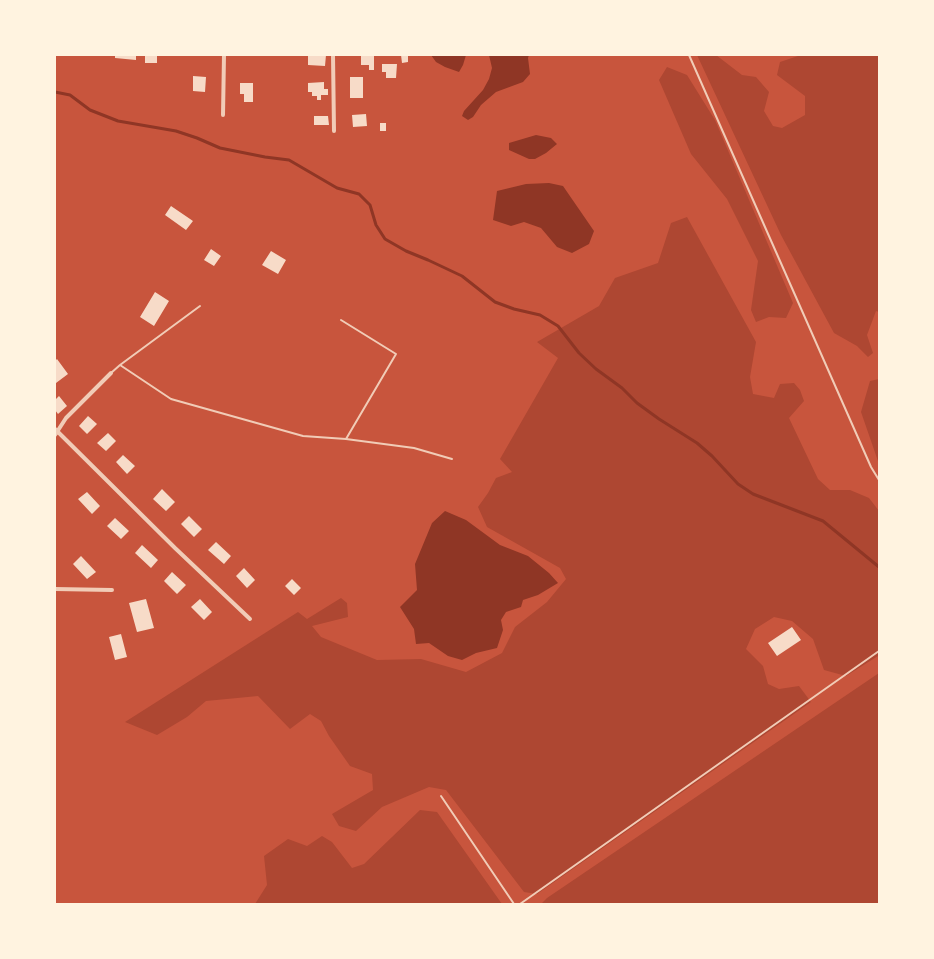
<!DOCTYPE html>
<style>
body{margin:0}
#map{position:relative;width:934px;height:959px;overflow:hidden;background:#c8553d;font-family:Manrope,sans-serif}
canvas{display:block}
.frame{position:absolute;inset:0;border:56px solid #fff3e0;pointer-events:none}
</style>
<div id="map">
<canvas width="934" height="959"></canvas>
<div class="frame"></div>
</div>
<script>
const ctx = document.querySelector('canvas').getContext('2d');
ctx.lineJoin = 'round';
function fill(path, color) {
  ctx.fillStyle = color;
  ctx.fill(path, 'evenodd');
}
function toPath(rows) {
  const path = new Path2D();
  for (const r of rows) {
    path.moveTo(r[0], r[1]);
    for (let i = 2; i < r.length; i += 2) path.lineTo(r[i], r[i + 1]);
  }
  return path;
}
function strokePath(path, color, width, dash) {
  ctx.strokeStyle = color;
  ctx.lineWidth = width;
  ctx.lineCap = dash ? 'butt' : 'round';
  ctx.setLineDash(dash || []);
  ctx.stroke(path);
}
fill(toPath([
 [697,55,716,55,742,75,756,77,769,92,764,111,773,126,782,128,805,115,805,96,777,75,780,62,801,55,879,55,879,312,876,311,867,335,873,353,868,357,857,346,834,333,781,235],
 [667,67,687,75,715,120,793,303,786,318,769,317,756,322,751,310,758,261,727,199,691,154,659,80],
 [687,217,756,342,750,377,753,394,774,398,780,384,794,383,800,390,804,401,789,418,818,479,830,490,850,490,869,498,879,511,879,654,878,656,846,676,824,670,813,639,792,621,774,617,755,629,746,649,763,666,768,684,779,689,799,686,811,702,537,894,524,892,446,790,429,787,382,807,356,831,339,826,332,814,373,790,372,774,350,766,329,736,321,721,310,714,290,729,258,696,206,701,187,717,157,735,125,722,298,612,307,619,341,598,347,603,348,617,312,626,321,637,377,660,421,659,466,672,502,653,515,627,547,602,566,579,560,568,487,527,478,507,488,493,496,478,512,472,500,459,558,358,537,342,599,306,615,278,658,263,671,223],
 [879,379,879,464,861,412,870,381],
 [879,673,879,904,541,904,547,898],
 [420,810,437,812,502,904,255,904,267,885,264,856,288,839,307,846,322,836,332,842,352,868,364,864]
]), '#ae4732');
fill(toPath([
 [431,55,466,55,463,65,459,72,445,67,436,62],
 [489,55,529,55,528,58,530,74,523,82,496,92,481,105,473,117,468,120,462,116,464,111,483,90,489,79,492,68],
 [536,135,551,138,557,144,546,153,535,159,529,159,509,150,509,143],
 [549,183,563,186,594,231,589,244,572,253,557,247,541,228,524,222,511,226,493,220,497,191,526,184],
 [445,511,466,520,500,545,528,556,549,573,558,583,538,595,523,600,521,607,506,612,501,620,503,630,497,648,476,653,462,660,448,656,429,643,416,644,414,629,400,607,417,590,415,564,432,523]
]), '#8f3625');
strokePath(toPath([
 [55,92,70,95,90,110,118,121,176,131,197,138,220,148,265,157,289,160,337,188,359,194,370,205,376,225,385,239,406,251,428,260,462,276,495,302,514,309,540,315,558,326,579,353,596,369,622,388,637,403,659,419,697,443,712,456,738,484,753,494,823,521,879,567]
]), '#8f3625', 3);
fill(toPath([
 [115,55,136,55,136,60,115,58],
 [145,55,157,55,157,63,145,63],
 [308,55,326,55,325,66,308,65],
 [361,55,374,55,374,70,369,70,369,65,361,65],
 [401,55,408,55,408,62,402,63],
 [382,64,397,64,396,78,386,78,386,72,382,72],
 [193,76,206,77,205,92,193,91],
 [350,77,363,77,363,98,350,98],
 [324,82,324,89,328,89,328,95,321,95,321,100,317,100,317,96,312,96,312,92,308,92,308,83],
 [240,83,253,83,253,102,244,102,244,94,240,94],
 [366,114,367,126,353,127,352,115],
 [314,116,328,116,329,125,314,125],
 [380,123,386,123,386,131,380,131],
 [171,206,193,221,186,230,165,215],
 [211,249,221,256,214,266,204,260],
 [271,251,286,260,278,274,262,265],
 [155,292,169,301,154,326,140,317],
 [57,359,68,374,56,383,55,361],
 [59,396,67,406,58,414,55,410,55,400],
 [88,416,97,424,87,434,79,426],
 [108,433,116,441,106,451,97,443],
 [123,455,135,466,127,474,116,462],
 [162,489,175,502,166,511,153,499],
 [87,492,100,506,92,514,78,499],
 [189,516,202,529,194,537,181,524],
 [115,518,129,531,121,539,107,526],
 [216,542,231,556,224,564,208,550],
 [142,545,158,560,151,568,135,553],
 [81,556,96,572,87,579,73,564],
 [244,568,255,580,247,588,236,576],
 [172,572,186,585,177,594,164,581],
 [292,579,301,588,294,595,285,586],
 [146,599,154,628,137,632,129,603],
 [200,599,212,612,204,620,191,607],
 [792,627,801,640,777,656,768,643],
 [121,634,127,657,115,660,109,637]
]), '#f7dbc8');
strokePath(toPath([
 [689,55,871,467,879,480],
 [341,320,396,354,346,439],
 [120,365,171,399,303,436,346,439,414,448,452,459],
 [111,373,120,365,200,306],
 [441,796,514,904],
 [520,904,879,651]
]), '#f1ccb7', 2);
strokePath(toPath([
 [333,55,334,131],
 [223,115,224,55],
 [55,429,175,548,250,619],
 [55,435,66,418,111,373],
 [55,589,112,590]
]), '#f1ccb7', 4);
</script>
